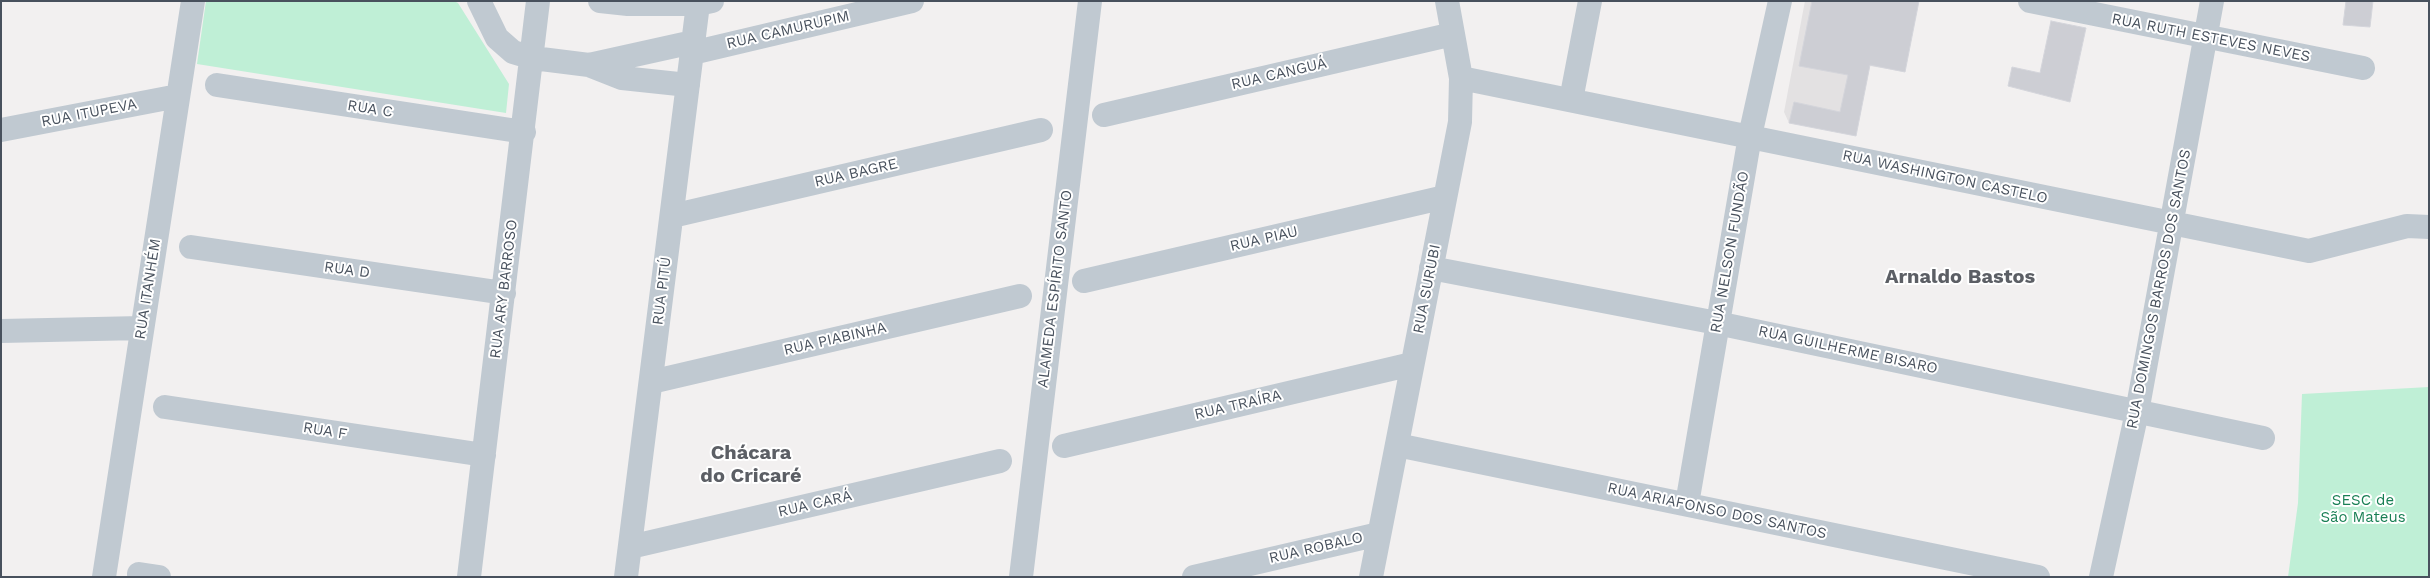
<!DOCTYPE html>
<meta charset="utf-8">
<style>
body{margin:0}
#map{position:relative;width:2430px;height:578px;overflow:hidden;background:#f2f0f0;font-family:"Work Sans",sans-serif}
canvas{display:block}
.frame{position:absolute;inset:0;border:2px solid #48515d;pointer-events:none}
</style>
<div id="map">
<canvas width="2430" height="578"></canvas>
<div class="frame"></div>
</div>
<script>
const ctx = document.querySelector('canvas').getContext('2d');
ctx.lineJoin = 'round';
function fill(path, color) {
  ctx.fillStyle = color;
  ctx.fill(path, 'evenodd');
}
function toPath(rows) {
  const path = new Path2D();
  for (const r of rows) {
    path.moveTo(r[0], r[1]);
    for (let i = 2; i < r.length; i += 2) path.lineTo(r[i], r[i + 1]);
  }
  return path;
}
function strokePath(path, color, width, dash) {
  ctx.strokeStyle = color;
  ctx.lineWidth = width;
  ctx.lineCap = dash ? 'butt' : 'round';
  ctx.setLineDash(dash || []);
  ctx.stroke(path);
}
function drawText(font, color, halo, rows, align = 'center') {
  ctx.font = font + ' "Work Sans",sans-serif';
  ctx.lineWidth = 4;
  ctx.setLineDash([]);
  ctx.textBaseline = 'middle';
  ctx.strokeStyle = halo;
  ctx.fillStyle = color;
  for (const [text, x, y, turn = 0] of rows) {
    ctx.save();
    ctx.translate(x, y);
    ctx.rotate((+turn || 0) * Math.PI / 180);
    ctx.textAlign = isNaN(turn) ? turn : align;
    if (halo) ctx.strokeText(text, 0, 0);
    ctx.fillText(text, 0, 0);
    ctx.restore();
  }
}
fill(toPath([
 [1805,1,1919,1,1905,72,1870,66,1856,136,1789,123,1784,112]
]), '#e3e1e2');
fill(toPath([
 [206,1,454,1,458,3,509,84,506,113,197,64],
 [2429,387,2429,577,2288,577,2298,503,2302,394]
]), '#bfefd6');
const building = toPath([
 [1812,1,1919,1,1905,72,1870,65,1856,136,1789,123,1794,102,1840,112,1848,75,1799,66,1812,1],
 [2346,1,2373,1,2370,27,2343,25,2346,1],
 [2051,21,2086,28,2070,102,2008,86,2012,67,2040,73,2051,21]
]);
fill(building, '#cdced4');
strokePath(building, '#d4d5db', 1);
strokePath(toPath([
 [479,1,497,38,513,52,533,58,589,65,622,78,688,85],
 [600,1,628,4,698,4,712,1],
 [2030,1,2363,68],
 [692,53,912,1],
 [589,65,693,42],
 [1461,78,2309,251,2407,226,2429,227],
 [217,85,524,132],
 [1571,100,1590,1],
 [1104,115,1453,34],
 [1,130,178,96],
 [672,216,1041,130],
 [191,247,504,293],
 [1431,268,1717,323,2263,438],
 [1084,281,1445,197],
 [1,331,142,328],
 [651,382,1020,296],
 [165,407,484,455],
 [1397,445,2038,577],
 [1064,446,1412,364],
 [1687,504,1750,136,1780,1],
 [630,547,1000,461],
 [139,574,159,577],
 [104,577,193,1],
 [469,577,538,1],
 [626,577,698,4],
 [1021,577,1090,1],
 [1194,577,1379,534],
 [1371,577,1460,122,1461,78,1447,1],
 [2101,577,2137,412,2212,1]
]), '#c0c9d1', 24);
drawText('15px', '#48515d', '#fff', [
 ["RUA CAMURUPIM",788,30,-13],
 ["RUA RUTH ESTEVES NEVES",2211,38,11],
 ["RUA CANGUÁ",1279,74,-13],
 ["RUA C",370,109,9],
 ["RUA ITUPEVA",89,113,-11],
 ["RUA BAGRE",856,173,-13],
 ["RUA WASHINGTON CASTELO",1945,177,12],
 ["RUA PIAU",1264,239,-13],
 ["RUA NELSON FUNDÃO",1730,252,-80],
 ["RUA D",347,270,8],
 ["RUA ITANHÉM",148,289,-81],
 ["RUA ARY BARROSO",504,289,-83],
 ["ALAMEDA ESPÍRITO SANTO",1055,289,-83],
 ["RUA SURUBI",1427,289,-79],
 ["RUA DOMINGOS BARROS DOS SANTOS",2159,289,-79],
 ["RUA PITÚ",662,291,-83],
 ["RUA PIABINHA",835,339,-13],
 ["RUA GUILHERME BISARO",1848,350,12],
 ["RUA TRAÍRA",1238,405,-13],
 ["RUA F",325,431,9],
 ["RUA CARÁ",815,504,-13],
 ["RUA ARIAFONSO DOS SANTOS",1717,511,12],
 ["RUA ROBALO",1316,548,-13]
]);
drawText('15px', '#187f54', '#fff', [
 ["SESC de",2363,501],
 ["São Mateus",2363,518]
]);
drawText('bold 20px', '#5c5f65', '#fff', [
 ["Arnaldo Bastos",1960,277],
 ["Chácara",751,453],
 ["do Cricaré",751,476]
]);
</script>
